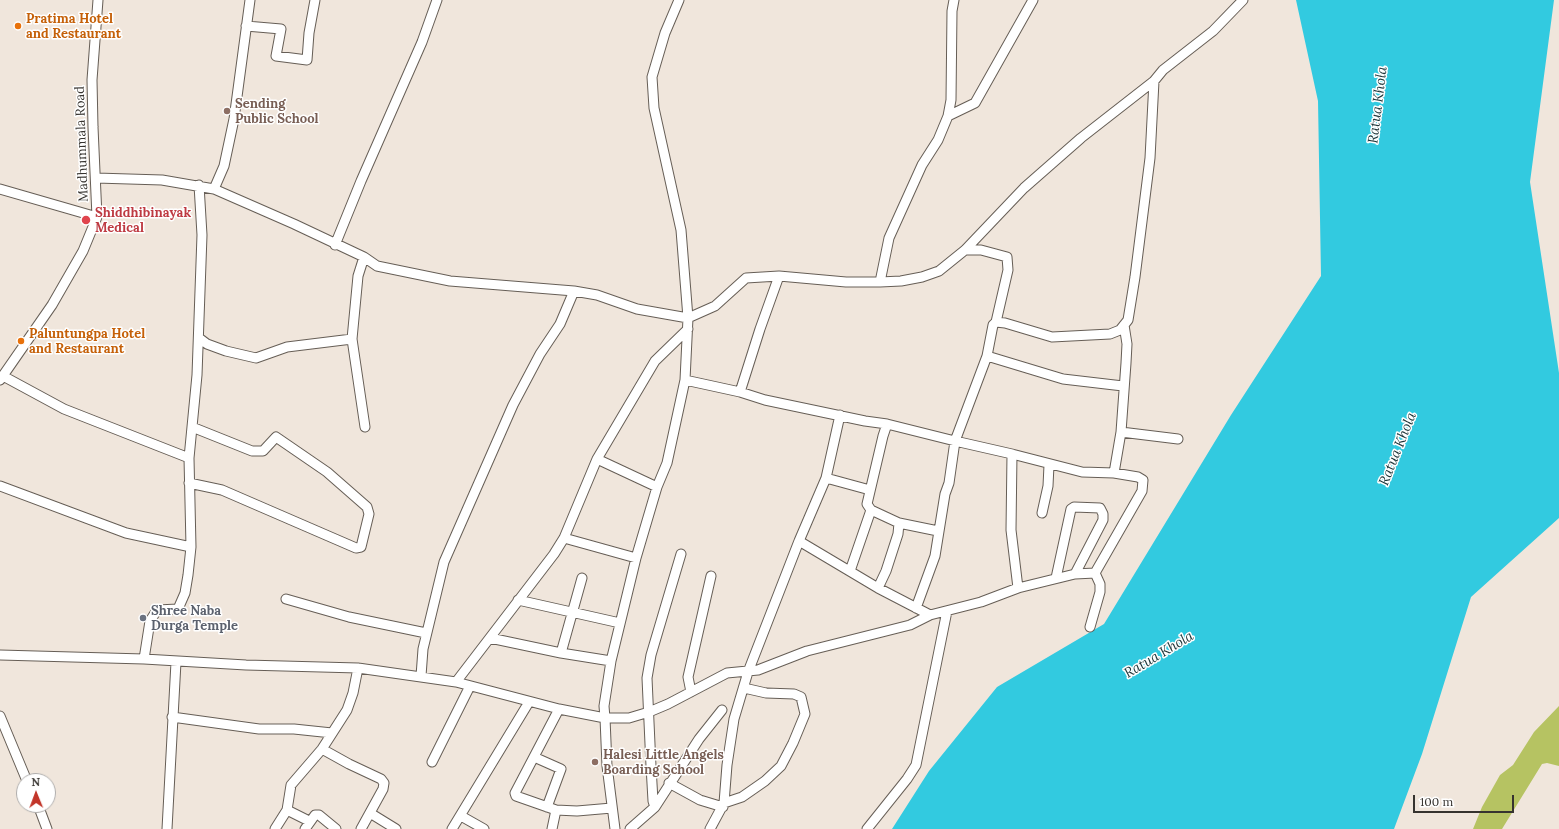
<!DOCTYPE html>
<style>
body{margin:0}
#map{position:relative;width:1559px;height:829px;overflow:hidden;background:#f0e6dc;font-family:Lora,serif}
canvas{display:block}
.north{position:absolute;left:16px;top:773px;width:40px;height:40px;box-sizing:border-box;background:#fff;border:1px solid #afadac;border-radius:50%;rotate:359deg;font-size:11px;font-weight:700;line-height:16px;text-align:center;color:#36332f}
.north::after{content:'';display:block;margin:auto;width:14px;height:18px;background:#c23529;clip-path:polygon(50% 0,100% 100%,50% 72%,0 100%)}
.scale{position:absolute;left:1413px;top:795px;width:101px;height:18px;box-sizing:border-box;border:2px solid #36332f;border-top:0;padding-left:5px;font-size:12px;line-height:14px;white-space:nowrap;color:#36332f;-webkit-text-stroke:3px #fff;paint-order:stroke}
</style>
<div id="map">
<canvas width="1559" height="829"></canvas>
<div class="north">N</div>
<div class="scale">100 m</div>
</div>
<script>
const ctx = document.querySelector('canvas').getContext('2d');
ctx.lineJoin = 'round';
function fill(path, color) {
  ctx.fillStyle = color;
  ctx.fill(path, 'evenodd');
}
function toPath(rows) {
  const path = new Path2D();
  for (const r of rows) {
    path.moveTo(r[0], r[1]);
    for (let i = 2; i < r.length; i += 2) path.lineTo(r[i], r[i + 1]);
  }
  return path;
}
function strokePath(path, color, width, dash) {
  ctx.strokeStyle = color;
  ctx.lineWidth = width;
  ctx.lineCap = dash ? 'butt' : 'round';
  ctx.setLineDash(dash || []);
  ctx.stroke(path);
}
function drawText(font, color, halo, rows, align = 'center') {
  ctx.font = font + ' Lora,serif';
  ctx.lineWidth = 3;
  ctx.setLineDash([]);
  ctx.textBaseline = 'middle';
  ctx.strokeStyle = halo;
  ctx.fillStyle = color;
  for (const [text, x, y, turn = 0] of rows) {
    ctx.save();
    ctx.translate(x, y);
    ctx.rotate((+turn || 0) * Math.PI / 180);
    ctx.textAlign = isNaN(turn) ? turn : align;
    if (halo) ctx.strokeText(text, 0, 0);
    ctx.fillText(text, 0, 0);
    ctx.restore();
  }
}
fill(toPath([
 [1559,706,1559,766,1547,763,1542,764,1502,829,1473,829,1482,807,1500,775,1513,765,1534,732]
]), '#b6c362');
fill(toPath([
 [1296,0,1554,0,1530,182,1559,373,1559,518,1471,597,1422,754,1394,829,892,829,929,771,997,687,1104,624,1231,415,1321,276,1318,101]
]), '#32cae0');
const minor = toPath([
 [679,0,665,33,652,77,654,108,681,230,688,318,685,380,667,463,657,487,636,558,611,661,604,706,605,718,629,718,649,712,668,704,727,673,758,670,807,651,910,625,930,615,981,602,1018,588,1075,574,1095,573],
 [246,26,281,29,276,56,307,60,309,33,315,0],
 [948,116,951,100,952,11,954,0],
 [96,178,162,180,214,189,294,224,364,257,377,266,450,281,574,291,597,295,637,309,688,318,715,306,746,278,779,276,846,282,880,282,889,238,922,165,938,140,948,116,975,103,1033,0],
 [0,189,97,217],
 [214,189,224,166,234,119,250,0],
 [335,245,361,181,422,42,437,0],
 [965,250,981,250,1007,257,1008,270,996,322],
 [364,257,358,276,352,339,365,427],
 [880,282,901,281,922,277,939,271,965,250,1024,188,1081,138,1154,81],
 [199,338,207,344,226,351,256,358,287,347,352,339],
 [987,356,1063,379,1123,386],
 [3,376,64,409,189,458],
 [0,380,52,305,83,251,97,217,93,127,92,80,98,0],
 [685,380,740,392,765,400,865,421,887,424,955,441,987,356,993,325,996,322,1005,323,1052,337,1110,334,1120,330,1128,320,1135,277,1150,158,1154,81,1163,70,1213,31,1243,0],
 [740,392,760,329,779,276],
 [1121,432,1178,439],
 [1012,454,1082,472,1114,473,1138,477,1143,480,1142,491,1095,573],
 [597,459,657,487],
 [1114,473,1121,432,1126,363,1127,344,1124,325],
 [826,478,870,490],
 [189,483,222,490,356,548,361,547,369,514,367,507,327,472,276,437,263,451,252,451,192,427],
 [0,486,126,533,191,547],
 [1042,513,1048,486,1049,465],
 [899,523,938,531],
 [564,538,636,558],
 [799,541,878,588,930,615],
 [850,571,871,510],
 [1056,578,1071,509,1074,507,1100,508,1103,514,1103,520,1075,574],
 [878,588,886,571,898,534,899,523,871,510,867,504,883,436,887,424],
 [286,599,349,617,426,633],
 [518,600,620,623],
 [916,608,935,556,945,494,949,483,955,441,1012,454,1011,530,1018,588],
 [1090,627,1100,592,1100,584,1095,573],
 [490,638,561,653,611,661],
 [561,653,582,578],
 [0,655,144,659,246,665,358,668,456,682,559,709,605,718,607,766,615,829],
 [144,659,150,621,157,610,178,609,185,593,188,575,191,547,189,458,197,375,202,235,199,185],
 [421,676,423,649,444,562,513,405,540,354,560,324,574,291],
 [456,682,554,554,564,538,597,459,655,361,688,329],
 [691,692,688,677,711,576],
 [559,709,515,793,516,796,556,810,577,811,612,808],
 [0,716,27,781],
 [172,717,259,729,294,729,332,733],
 [322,749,349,764,381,779,384,783,383,789,361,829],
 [534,757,561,769,547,807],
 [432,762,470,686],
 [669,783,700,800,723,807],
 [724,803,742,797,765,781,781,766,793,743,805,714,801,697,794,694,766,693,744,688],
 [38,805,47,829],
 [655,807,653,801,651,766,647,678,651,655,681,554],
 [287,810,309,821],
 [370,813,396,829],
 [461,816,484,829],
 [167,829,176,662],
 [275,829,287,810,291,785,322,749,347,710,353,693,358,668],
 [305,829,315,815,319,815,336,829],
 [452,829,529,702],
 [552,829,556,810],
 [630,829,655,807,699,739,722,710],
 [710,829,724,803,727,765,734,719,748,672,799,541,826,478,840,415],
 [867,829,907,779,916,765,947,611]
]);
strokePath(minor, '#665e56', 11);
strokePath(minor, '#fff', 9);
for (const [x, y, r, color] of [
 [18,26,4,"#e8710a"],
 [227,111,4,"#8d6e63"],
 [86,220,5,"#e0444e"],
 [21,341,4,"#e8710a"],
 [143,618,4,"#6b7280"],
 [595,762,4,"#8d6e63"]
]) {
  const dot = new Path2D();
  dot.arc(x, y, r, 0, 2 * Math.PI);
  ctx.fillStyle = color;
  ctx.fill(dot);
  strokePath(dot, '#fff', 1.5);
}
drawText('bold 13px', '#c56008', '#fff', [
 ["Pratima Hotel",26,19],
 ["and Restaurant",26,34],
 ["Paluntungpa Hotel",29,334],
 ["and Restaurant",29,349]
], 'left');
drawText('bold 13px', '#785e54', '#fff', [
 ["Sending",235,104],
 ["Public School",235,119],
 ["Halesi Little Angels",603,755],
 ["Boarding School",603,770]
], 'left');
drawText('13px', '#36332f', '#fff', [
 ["Madhummala Road",82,144,-92]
]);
drawText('bold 13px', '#be3a42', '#fff', [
 ["Shiddhibinayak",95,213],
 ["Medical",95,228]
], 'left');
drawText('bold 13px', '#5b616d', '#fff', [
 ["Shree Naba",151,611],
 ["Durga Temple",151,626]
], 'left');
drawText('italic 14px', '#1d3539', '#fff', [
 ["Ratua Khola",1378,105,-83],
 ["Ratua Khola",1398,449,-68],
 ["Ratua Khola",1159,655,-31]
]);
</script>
